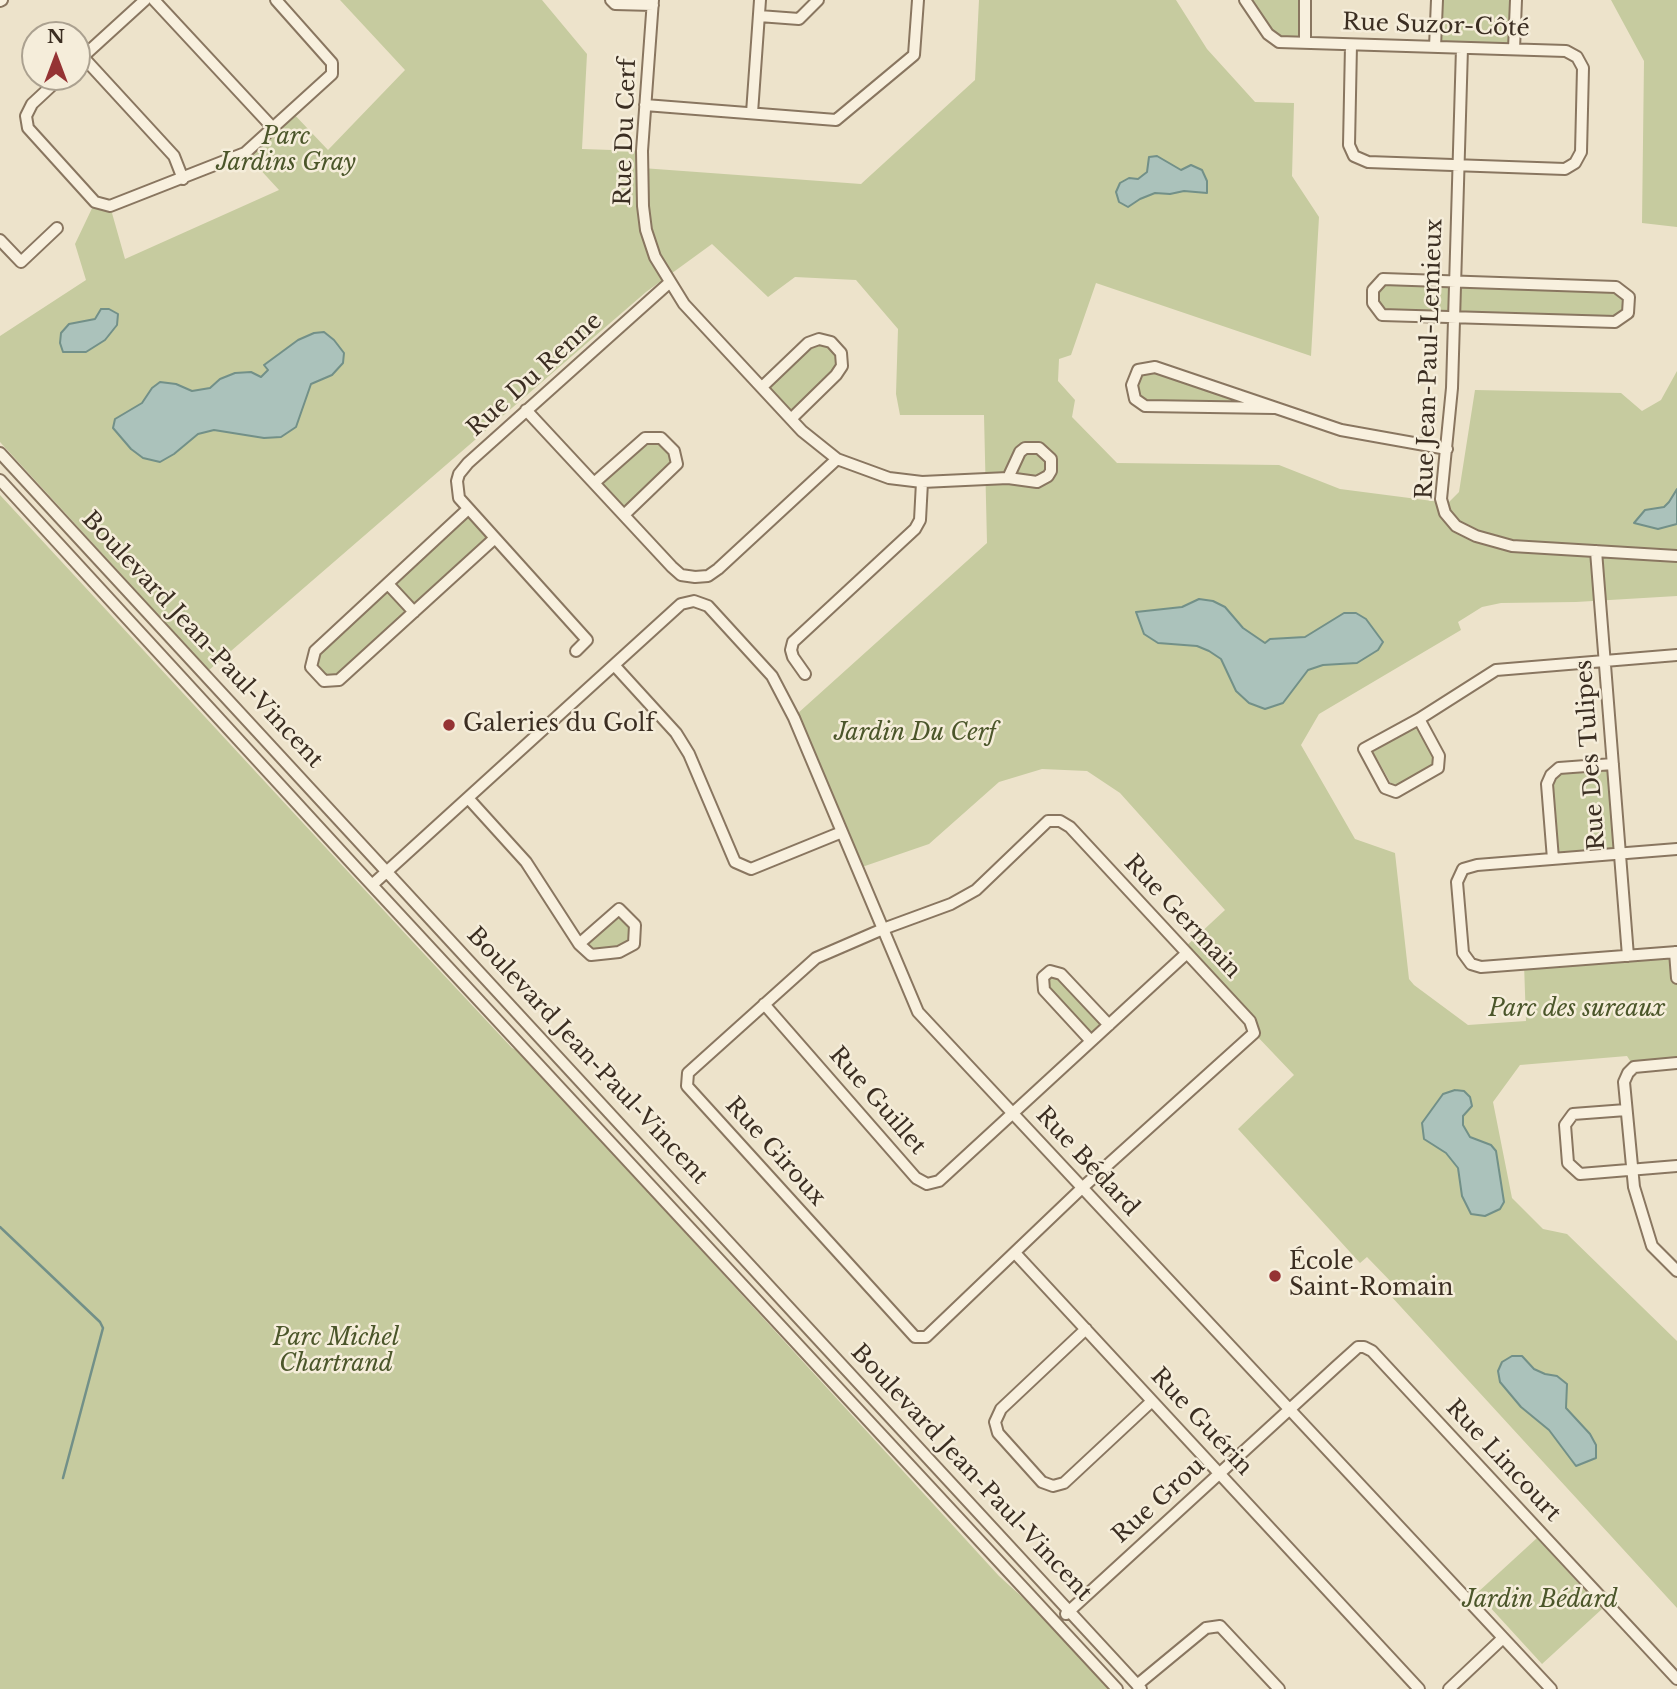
<!DOCTYPE html>
<meta charset="utf-8">
<style>
body{margin:0}
#map{position:relative;width:1677px;height:1689px;overflow:hidden;background:#ede3cb;font-family:"Libre Baskerville",serif}
canvas{display:block}
.north{position:absolute;left:21px;top:21px;width:70px;height:70px;box-sizing:border-box;background:#f5edda;border:2px solid #aba190;border-radius:50%;rotate:0deg;font-size:19px;font-weight:700;line-height:28px;text-align:center;color:#3b2e22}
.north::after{content:'';display:block;margin:auto;width:24px;height:32px;background:#953334;clip-path:polygon(50% 0,100% 100%,50% 72%,0 100%)}
</style>
<div id="map">
<canvas width="1677" height="1689"></canvas>
<div class="north">N</div>
</div>
<script>
const ctx = document.querySelector('canvas').getContext('2d');
ctx.lineJoin = 'round';
function fill(path, color) {
  ctx.fillStyle = color;
  ctx.fill(path, 'evenodd');
}
function toPath(rows) {
  const path = new Path2D();
  for (const r of rows) {
    path.moveTo(r[0], r[1]);
    for (let i = 2; i < r.length; i += 2) path.lineTo(r[i], r[i + 1]);
  }
  return path;
}
function strokePath(path, color, width, dash) {
  ctx.strokeStyle = color;
  ctx.lineWidth = width;
  ctx.lineCap = dash ? 'butt' : 'round';
  ctx.setLineDash(dash || []);
  ctx.stroke(path);
}
function drawText(font, color, halo, rows, align = 'center') {
  ctx.font = font + ' "Libre Baskerville",serif';
  ctx.lineWidth = 5;
  ctx.setLineDash([]);
  ctx.textBaseline = 'middle';
  ctx.strokeStyle = halo;
  ctx.fillStyle = color;
  for (const [text, x, y, turn = 0] of rows) {
    ctx.save();
    ctx.translate(x, y);
    ctx.rotate((+turn || 0) * Math.PI / 180);
    ctx.textAlign = isNaN(turn) ? turn : align;
    if (halo) ctx.strokeText(text, 0, 0);
    ctx.fillText(text, 0, 0);
    ctx.restore();
  }
}
fill(toPath([
 [340,0,542,0,587,54,582,149,642,151,642,168,861,184,975,80,979,0,1176,0,1207,49,1255,102,1294,103,1292,176,1319,217,1311,356,1096,283,1071,355,1059,359,1058,381,1075,400,1072,417,1117,463,1279,465,1340,489,1448,503,1459,492,1475,390,1621,393,1642,411,1661,400,1677,371,1677,596,1576,602,1501,603,1482,607,1458,622,1461,630,1319,714,1301,745,1355,839,1395,853,1409,979,1414,985,1468,1025,1526,1021,1524,964,1675,952,1677,978,1677,1063,1634,1067,1627,1056,1520,1065,1493,1102,1512,1198,1543,1229,1567,1234,1677,1341,1677,1608,1390,1295,1397,1288,1367,1257,1360,1263,1238,1129,1294,1075,1254,1033,1183,949,1225,910,1120,793,1087,771,1042,769,999,782,929,844,862,867,797,714,987,543,984,415,900,415,896,394,898,329,856,280,795,277,768,297,712,244,646,292,209,670,0,442,0,336,86,280,75,244,95,202,110,206,125,259,279,190,245,153,291,111,328,150,405,70],
 [1245,0,1305,0,1305,43,1279,42],
 [1437,0,1516,0,1514,49,1435,47],
 [1611,0,1677,0,1677,227,1642,223,1644,61],
 [1383,279,1616,287,1629,297,1628,313,1615,322,1382,315,1373,290],
 [831,342,842,366,791,419,762,387,808,343],
 [1155,367,1274,408,1145,406,1135,399,1138,370],
 [645,438,661,438,677,464,624,515,594,483],
 [0,495,412,941,512,1048,519,1051,999,1576,1032,1606,1109,1689,0,1689],
 [468,509,495,538,339,680,324,681,311,667,315,651],
 [1416,727,1433,756,1434,765,1393,787,1373,752],
 [1613,764,1620,853,1553,859,1551,775],
 [619,909,635,925,634,944,591,955,579,944],
 [1050,971,1109,1025,1091,1041,1044,990],
 [1537,1538,1602,1609,1542,1664,1477,1593]
]), '#c6cb9f');
const water = toPath([
 [1157,156,1181,170,1191,165,1202,170,1207,181,1207,193,1184,191,1170,194,1155,193,1140,199,1128,207,1119,202,1116,192,1120,183,1129,178,1138,179,1147,172,1149,157,1157,156],
 [101,309,109,309,118,314,117,325,105,340,86,352,63,352,60,343,61,333,69,324,95,319,101,309],
 [324,332,334,340,344,353,343,363,332,375,311,384,296,427,281,437,264,438,214,430,198,434,174,454,160,462,143,458,131,449,113,428,115,419,142,403,152,388,160,382,176,384,192,391,210,388,220,379,235,373,251,372,261,377,268,370,264,365,298,340,314,333,324,332],
 [1677,489,1677,524,1658,529,1634,523,1645,510,1664,507,1669,502,1677,489],
 [1199,599,1213,601,1225,607,1243,628,1265,643,1270,639,1305,637,1344,613,1356,613,1366,619,1383,642,1378,650,1357,663,1323,665,1308,670,1283,703,1265,709,1249,703,1236,691,1221,659,1209,651,1197,646,1158,643,1144,634,1136,612,1182,607,1199,599],
 [1455,1090,1464,1091,1470,1097,1472,1106,1463,1116,1463,1125,1470,1137,1491,1145,1496,1151,1504,1202,1500,1209,1485,1216,1471,1214,1462,1196,1458,1168,1446,1153,1424,1139,1422,1123,1443,1094,1455,1090],
 [1512,1356,1522,1356,1534,1369,1545,1374,1557,1376,1567,1384,1566,1408,1590,1434,1596,1445,1596,1458,1576,1466,1549,1430,1521,1407,1500,1382,1498,1371,1502,1362,1512,1356]
]);
fill(water, '#abc2bb');
strokePath(water, '#729088', 2);
strokePath(toPath([
 [0,1227,100,1322,103,1328,63,1478]
]), '#729088', 2.5);
const minor = toPath([
 [154,0,273,128],
 [611,0,615,4,653,5],
 [653,0,642,151,643,206,646,230,655,257,684,304,802,431,837,459,889,478,922,482,1008,478,1037,482,1048,476,1051,471,1051,459,1039,448,1025,448,1020,452,1008,478],
 [1245,0,1268,34,1279,42,1566,51,1577,57,1583,68,1581,152,1575,163,1565,169,1368,162,1354,156,1349,145,1351,45],
 [0,1,2,0],
 [759,16,799,19,818,0],
 [1305,43,1305,0],
 [1435,47,1437,0],
 [1462,48,1452,388,1441,499,1445,513,1456,526,1476,536,1512,546,1677,556],
 [1514,49,1516,0],
 [83,57,174,156,183,179],
 [77,62,145,0],
 [61,77,32,104,26,116,28,128,95,202,110,206,245,153,332,74,332,63,276,0],
 [645,105,836,120,914,55,918,0],
 [752,113,760,0],
 [0,240,21,262,57,228],
 [1383,279,1616,287,1629,297,1628,313,1615,322,1382,315,1373,303,1373,290,1383,279],
 [762,387,808,343,819,339,831,342,841,353,842,366,836,375,791,419],
 [1274,408,1145,406,1135,399,1132,385,1138,370,1155,367,1341,430,1447,449],
 [526,410,672,567,681,575,695,577,708,576,718,569,837,459],
 [0,453,1141,1689],
 [0,480,358,870,1117,1689],
 [594,483,645,438,661,438,674,451,677,464,624,515],
 [468,509,315,651,311,667,324,681,339,680,495,538],
 [1596,551,1628,956],
 [388,584,414,612],
 [576,651,587,640,459,498,457,481,459,474,468,463,669,283],
 [614,665,676,733,689,754,735,862,751,869,842,832],
 [805,674,793,657,791,650,793,642,915,529,920,520,922,482],
 [1419,719,1439,756,1438,768,1396,792,1385,788,1364,749,1419,719,1496,670,1677,655],
 [468,798,526,862,579,944,591,955,619,952,634,944,635,925,619,909,579,944],
 [1048,821,1060,821,1070,827,1250,1021,1254,1033,1082,1188,926,1337,915,1337,687,1086,688,1073,816,958,883,929,951,904,976,890,1048,821],
 [1677,849,1477,865,1463,869,1457,882,1463,953,1471,964,1481,967,1677,952],
 [1553,859,1547,784,1551,775,1559,768,1613,764],
 [372,885,681,604,694,601,708,606,772,676,794,718,918,1012,1551,1689],
 [1675,952,1677,978],
 [764,1004,916,1178,927,1184,939,1181,1187,953],
 [1091,1041,1044,990,1043,977,1050,971,1061,974,1109,1025],
 [1677,1063,1634,1067,1628,1073,1624,1082,1634,1187,1652,1246,1677,1271],
 [1626,1110,1573,1114,1565,1125,1568,1163,1580,1174,1677,1166],
 [1015,1253,1419,1689],
 [1086,1329,1001,1409,995,1422,998,1433,1042,1482,1053,1486,1064,1483,1152,1401],
 [1066,1614,1338,1365,1358,1347,1364,1347,1372,1351,1677,1679],
 [1137,1685,1206,1628,1220,1626,1279,1689],
 [1449,1689,1503,1638]
]);
strokePath(minor, '#897660', 14);
strokePath(minor, '#f8f0de', 10);
for (const [x, y, r, color] of [
 [449,725,7,"#953334"],
 [1275,1276,7,"#953334"]
]) {
  const dot = new Path2D();
  dot.arc(x, y, r, 0, 2 * Math.PI);
  ctx.fillStyle = color;
  ctx.fill(dot);
  strokePath(dot, '#f5edda', 2.5);
}
drawText('23px', '#3b2e22', '#f5edda', [
 ["Rue Suzor-Côté",1436,26,2],
 ["Rue Du Cerf",626,132,-88],
 ["Rue Jean-Paul-Lemieux",1430,359,-88],
 ["Rue Du Renne",535,375,-42],
 ["Boulevard Jean-Paul-Vincent",202,640,47],
 ["Rue Des Tulipes",1591,755,-94],
 ["Rue Germain",1182,917,47],
 ["Boulevard Jean-Paul-Vincent",587,1056,47],
 ["Rue Guillet",877,1101,49],
 ["Rue Giroux",775,1152,48],
 ["Rue Bédard",1087,1162,47],
 ["Rue Guérin",1201,1422,47],
 ["Rue Lincourt",1503,1461,47],
 ["Boulevard Jean-Paul-Vincent",971,1473,47],
 ["Rue Grou",1159,1501,-42]
]);
drawText('italic 23px', '#4b562a', '#f5edda', [
 ["Parc",286,138],
 ["Jardins Gray",286,164],
 ["Jardin Du Cerf",915,734],
 ["Parc des sureaux",1577,1010],
 ["Parc Michel",336,1339],
 ["Chartrand",336,1365],
 ["Jardin Bédard",1540,1601]
]);
drawText('23px', '#3b2e22', '#f5edda', [
 ["Galeries du Golf",463,725],
 ["École",1289,1263],
 ["Saint-Romain",1289,1289]
], 'left');
</script>
